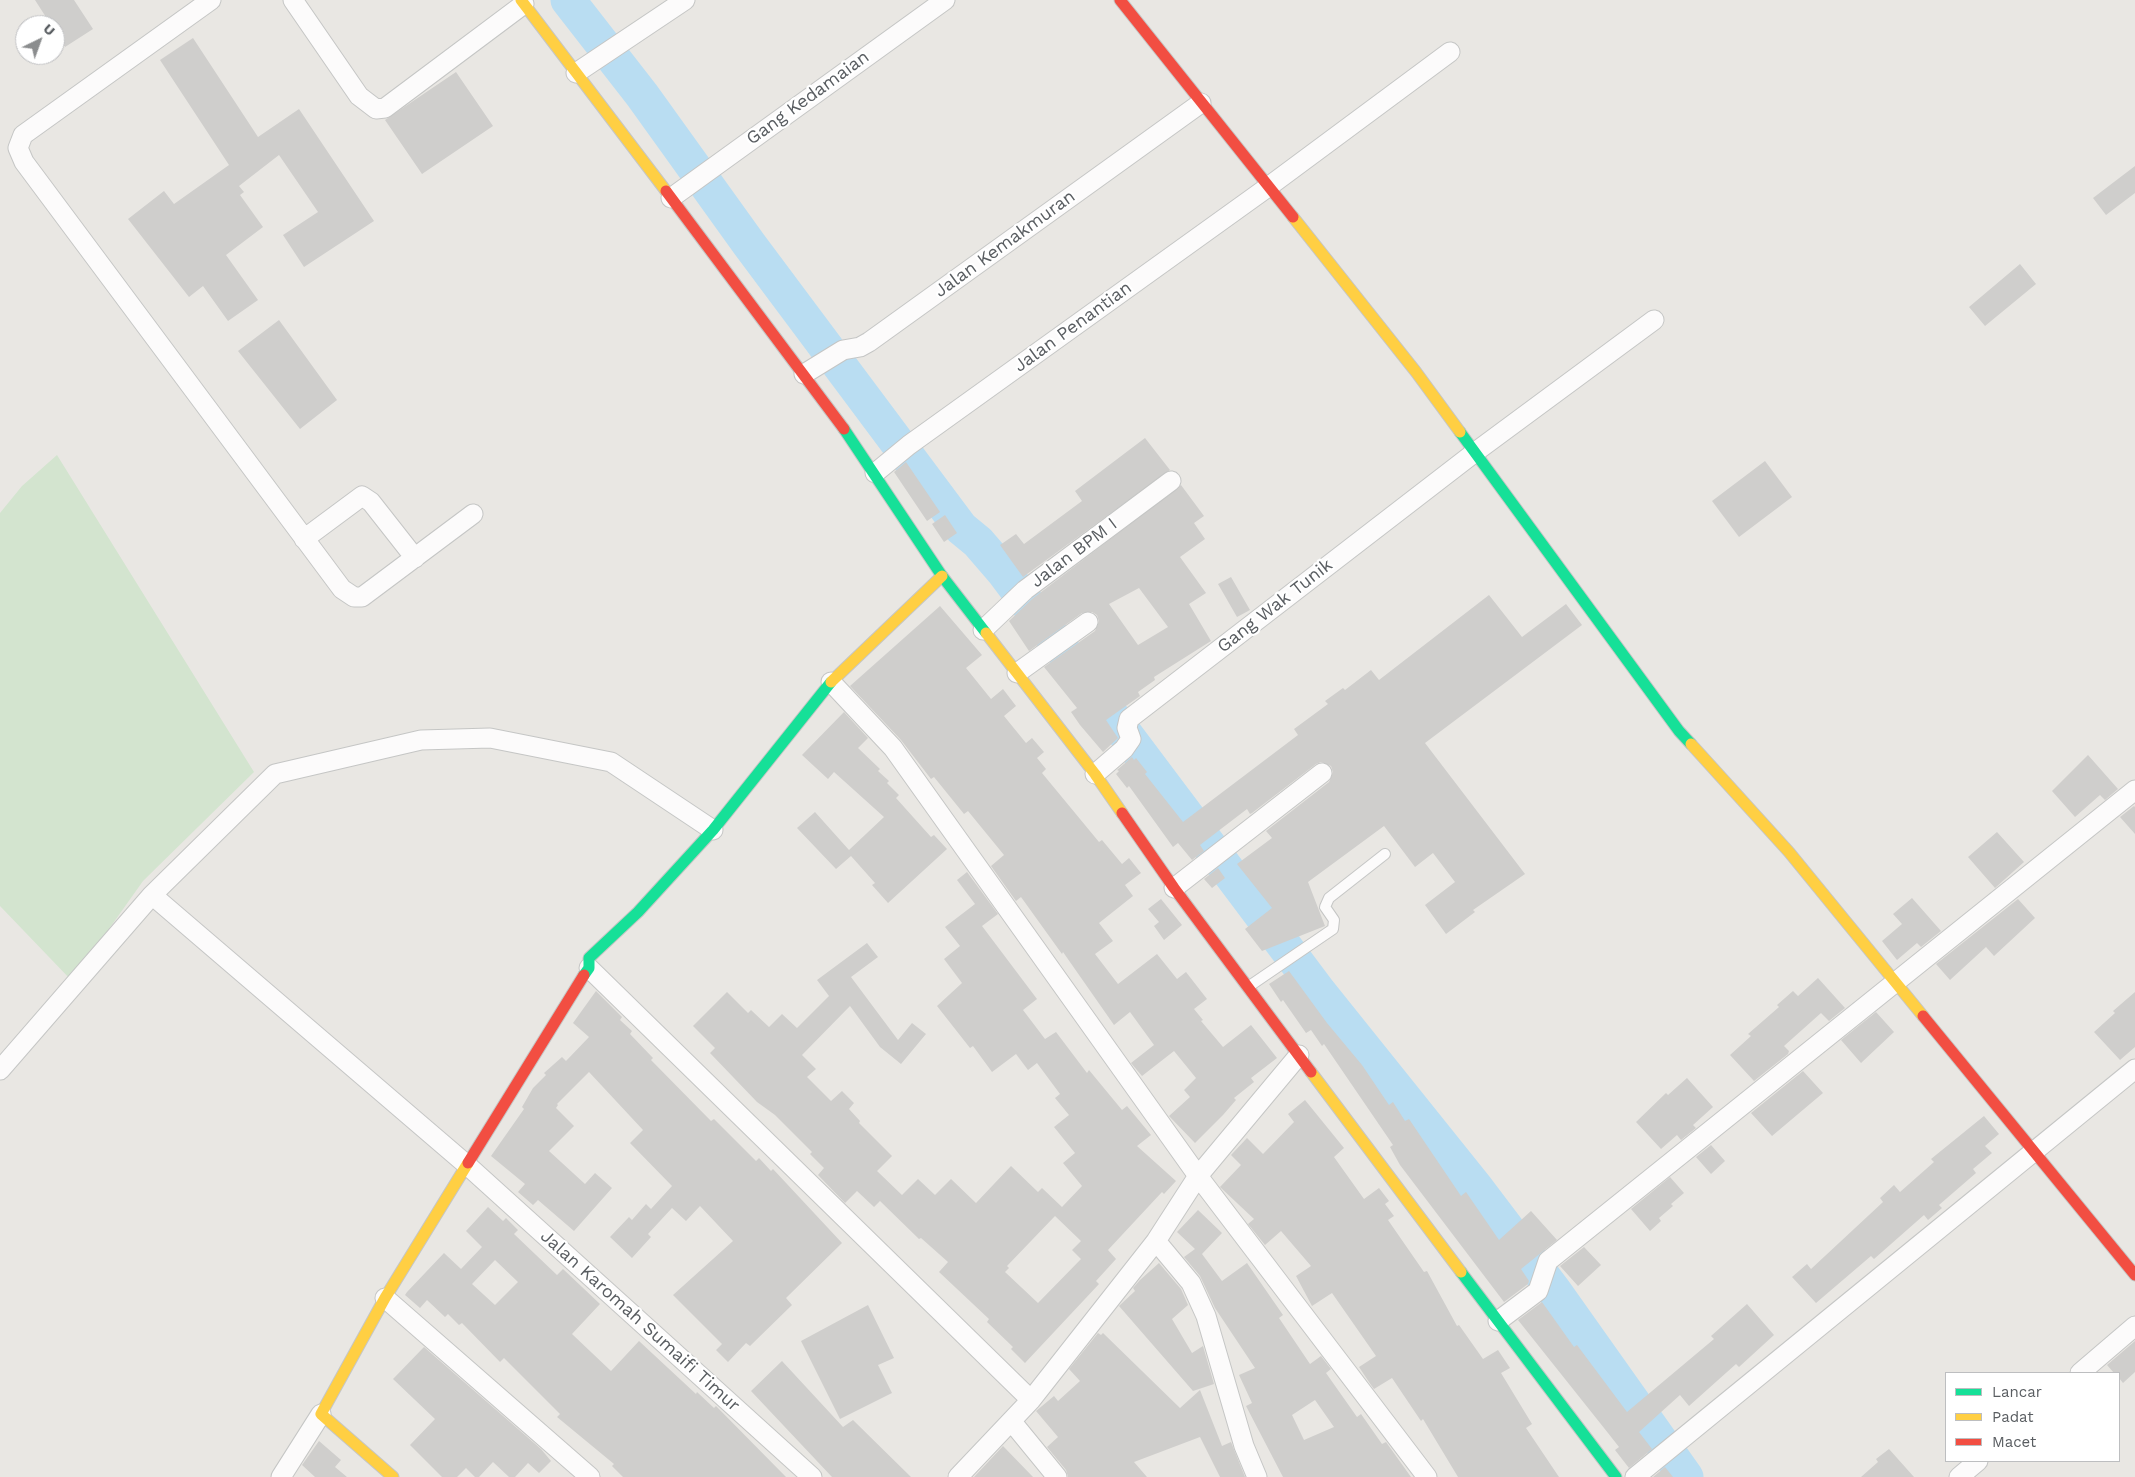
<!DOCTYPE html>
<style>
body{margin:0}
#map{position:relative;width:2135px;height:1477px;overflow:hidden;background:#e9e7e3;font-family:"Work Sans",sans-serif}
canvas{display:block}
.legend{position:absolute;left:1945px;top:1372px;width:175px;height:90px;box-sizing:border-box;background:#fff;border:1px solid #bdbec0;margin:0;padding:6px 9px;list-style:none;font-size:15px;color:#595d61}
.legend li{display:flex;align-items:center;gap:10px;height:25px}
.legend b{width:25px;border:1px solid #bdbec0}
.north{position:absolute;left:15px;top:15px;width:50px;height:50px;box-sizing:border-box;background:#fff;border:1px solid #bdbec0;border-radius:50%;rotate:42deg;font-size:14px;font-weight:700;line-height:20px;text-align:center;color:#595d61}
.north::after{content:'';display:block;margin:auto;width:18px;height:22px;background:#8b8d8e;clip-path:polygon(50% 0,100% 100%,50% 72%,0 100%)}
</style>
<div id="map">
<canvas width="2135" height="1477"></canvas>
<ul class="legend">
<li><b style="height:6px;background:#16e098"></b>Lancar</li>
<li><b style="height:6px;background:#ffcf43"></b>Padat</li>
<li><b style="height:6px;background:#f24e42"></b>Macet</li>
</ul>
<div class="north">U</div>
</div>
<script>
const ctx = document.querySelector('canvas').getContext('2d');
ctx.lineJoin = 'round';
function fill(path, color) {
  ctx.fillStyle = color;
  ctx.fill(path, 'evenodd');
}
function toPath(rows) {
  const path = new Path2D();
  for (const r of rows) {
    path.moveTo(r[0], r[1]);
    for (let i = 2; i < r.length; i += 2) path.lineTo(r[i], r[i + 1]);
  }
  return path;
}
function strokePath(path, color, width, dash) {
  ctx.strokeStyle = color;
  ctx.lineWidth = width;
  ctx.lineCap = dash ? 'butt' : 'round';
  ctx.setLineDash(dash || []);
  ctx.stroke(path);
}
function drawText(font, color, halo, rows, align = 'center') {
  ctx.font = font + ' "Work Sans",sans-serif';
  ctx.lineWidth = 4.5;
  ctx.setLineDash([]);
  ctx.textBaseline = 'middle';
  ctx.strokeStyle = halo;
  ctx.fillStyle = color;
  for (const [text, x, y, turn = 0] of rows) {
    ctx.save();
    ctx.translate(x, y);
    ctx.rotate((+turn || 0) * Math.PI / 180);
    ctx.textAlign = isNaN(turn) ? turn : align;
    if (halo) ctx.strokeText(text, 0, 0);
    ctx.fillText(text, 0, 0);
    ctx.restore();
  }
}
fill(toPath([
 [57,455,254,772,143,881,72,981,0,906,0,513,22,486]
]), '#d3e4cf');
strokePath(toPath([
 [568,0,642,95,749,244,961,528,978,542,1003,571,1319,992,1477,1189,1555,1292,1686,1477]
]), '#b9ddf2', 35);
fill(toPath([
 [35,0,74,0,93,29,65,47,55,31,55,25,51,25],
 [193,38,258,137,299,109,374,221,304,267,283,235,318,212,279,155,239,186,244,192,240,195,263,227,226,255,258,300,228,321,203,286,189,297,128,219,164,191,174,204,229,165,160,60],
 [456,72,493,126,422,174,385,120],
 [2135,166,2135,193,2106,215,2093,198],
 [2020,264,2036,284,1985,326,1969,307],
 [279,320,337,400,300,429,238,351],
 [1145,438,1170,470,1023,577,1000,545,1016,534,1024,544,1055,521,1082,501,1075,491],
 [1765,461,1792,497,1739,537,1712,501],
 [906,462,940,512,927,521,894,472],
 [1181,485,1204,516,1194,523,1205,539,1180,557,1206,593,1189,604,1211,641,1154,677,1155,680,1138,692,1140,696,1106,720,1118,738,1103,752,1080,725,1071,712,1077,708,1044,667,1095,631,1099,621,1097,615,1092,612,1082,613,1029,651,1009,621,1032,599],
 [1139,588,1168,627,1138,645,1109,604],
 [945,515,957,533,944,542,932,524],
 [1231,577,1250,610,1237,617,1218,584],
 [1489,595,1522,637,1566,604,1582,625,1425,743,1525,874,1473,910,1475,912,1446,934,1425,905,1455,882,1433,853,1415,867,1384,826,1308,882,1325,926,1262,951,1245,929,1272,908,1237,864,1272,838,1266,831,1329,782,1333,772,1331,766,1321,762,1316,764,1252,813,1250,814,1247,809,1200,845,1204,851,1192,860,1178,843,1173,847,1129,786,1127,788,1116,774,1119,771,1117,770,1132,757,1134,760,1136,758,1147,772,1145,774,1183,822,1298,735,1294,729,1328,704,1325,701,1343,688,1345,690,1371,670,1379,680],
 [940,606,982,655,966,668,991,699,1003,689,1016,706,1004,716,1026,743,1032,738,1044,752,1037,758,1046,769,1042,773,1099,842,1102,840,1122,864,1129,858,1141,873,1125,885,1133,896,1099,923,1113,941,1095,954,1118,984,1157,954,1177,979,1186,972,1207,999,1194,1009,1203,1020,1201,1021,1223,1047,1251,1025,1277,1058,1251,1078,1254,1082,1234,1098,1236,1100,1223,1115,1195,1143,1169,1116,1190,1097,1184,1090,1196,1078,1174,1051,1142,1076,1131,1063,1154,1045,1130,1012,1114,1025,1063,952,1062,954,1021,897,1016,901,991,866,1004,855,968,811,964,814,934,777,931,779,901,740,850,686],
 [844,712,868,738,858,748,880,769,878,771,889,781,887,783,899,795,896,798,931,837,934,835,947,849,888,903,872,885,875,883,851,856,836,869,797,828,815,812,849,850,884,817,834,772,828,779,802,755],
 [2088,755,2118,789,2105,800,2100,795,2075,817,2052,791],
 [2134,806,2135,807,2135,834,2120,817],
 [1997,832,2024,862,1995,888,1968,857],
 [1218,868,1225,878,1212,888,1204,879],
 [967,872,998,914,982,926,1037,999,1023,1010,1045,1039,1056,1032,1087,1073,1089,1070,1122,1110,1127,1106,1151,1135,1137,1146,1176,1181,1164,1194,1162,1192,1108,1250,1116,1259,1096,1281,1099,1284,1025,1363,1011,1349,1013,1347,987,1322,989,1319,939,1272,948,1262,921,1238,919,1239,880,1201,874,1207,857,1191,845,1203,818,1175,824,1168,810,1154,812,1152,775,1115,757,1102,710,1053,715,1048,693,1026,727,992,748,1013,751,1010,769,1027,782,1014,797,1028,829,996,817,980,867,943,878,957,851,977,898,1040,912,1023,926,1034,901,1064,880,1047,850,1006,802,1055,816,1069,807,1077,831,1101,842,1091,854,1103,849,1109,860,1121,859,1123,892,1156,877,1171,902,1195,918,1179,935,1195,951,1179,976,1203,1011,1166,1038,1192,1042,1188,1062,1207,1082,1186,1063,1163,1075,1153,1054,1127,1069,1115,1055,1098,1060,1094,1037,1063,1028,1070,1016,1054,992,1072,973,1046,970,1048,937,1006,962,983,944,959,960,946,945,927,975,904,957,880],
 [1055,1216,1081,1241,1072,1250,1081,1259,1038,1303,1005,1272,1009,1268,1007,1266],
 [1912,898,1941,931,1921,947,1917,943,1897,960,1882,941,1902,924,1893,914],
 [1161,899,1182,925,1164,940,1154,926,1159,922,1148,909],
 [2018,899,2035,918,1994,956,1986,947,1950,980,1936,964],
 [1289,971,1327,1023,1362,1065,1389,1105,1393,1102,1405,1121,1409,1119,1461,1196,1466,1192,1499,1240,1531,1211,1557,1240,1521,1269,1529,1281,1528,1284,1504,1302,1400,1165,1390,1147,1393,1145,1324,1044,1322,1046,1311,1030,1306,1033,1283,1000,1281,1002,1269,984],
 [1818,978,1845,1008,1829,1021,1821,1013,1784,1046,1789,1051,1788,1054,1754,1081,1730,1055,1751,1036,1748,1034,1779,1007,1777,1005,1793,991,1798,996],
 [596,991,622,1017,620,1020,632,1031,630,1034,653,1058,651,1060,711,1121,714,1119,756,1161,759,1158,771,1171,773,1169,842,1243,786,1298,792,1305,750,1346,746,1343,728,1362,716,1350,722,1344,673,1295,733,1241,700,1206,686,1221,672,1208,648,1234,651,1237,632,1258,610,1237,629,1217,632,1220,646,1204,651,1209,672,1186,630,1143,643,1130,589,1072,557,1104,558,1105,556,1108,574,1126,549,1151,585,1184,595,1173,612,1188,574,1231,538,1200,533,1205,518,1192,525,1184,491,1156,524,1109,522,1107,533,1088,546,1075,544,1073,562,1057,566,1061,589,1037,573,1023],
 [2135,992,2135,1047,2120,1060,2094,1032,2115,1013,2113,1011],
 [1876,1012,1894,1032,1861,1063,1841,1040],
 [1803,1071,1823,1093,1772,1136,1751,1113],
 [1687,1078,1713,1107,1693,1125,1696,1128,1681,1140,1677,1135,1661,1149,1636,1122,1666,1093,1668,1095],
 [1305,1100,1344,1148,1334,1157,1364,1199,1379,1188,1389,1201,1385,1204,1394,1216,1388,1220,1424,1272,1427,1271,1457,1326,1459,1325,1483,1359,1498,1350,1510,1368,1501,1373,1532,1424,1526,1428,1559,1477,1458,1477,1423,1419,1421,1421,1392,1378,1374,1389,1371,1385,1359,1367,1376,1356,1332,1293,1312,1306,1296,1276,1311,1266,1281,1231,1265,1245,1248,1224,1254,1219,1220,1187,1241,1165,1231,1155,1247,1138,1263,1154,1294,1122,1288,1114],
 [1984,1116,1999,1134,1985,1146,1992,1153,1973,1169,1976,1173,1939,1205,1942,1208,1928,1220,1924,1215,1874,1259,1871,1256,1816,1303,1792,1277,1807,1264,1811,1269,1883,1202,1880,1198,1894,1185,1900,1192,1934,1162,1931,1159],
 [1711,1145,1725,1161,1711,1174,1696,1157],
 [1670,1177,1684,1193,1671,1204,1673,1206,1659,1218,1661,1221,1650,1231,1631,1209],
 [488,1207,503,1221,506,1218,518,1230,514,1234,557,1275,563,1269,600,1304,572,1334,611,1371,639,1341,696,1394,697,1392,714,1408,716,1406,786,1477,623,1477,612,1466,614,1464,557,1417,560,1414,504,1358,500,1362,462,1323,459,1325,448,1314,445,1317,427,1300,420,1308,405,1295,407,1292,444,1253,461,1269,482,1247,466,1231],
 [495,1260,518,1282,495,1305,472,1284],
 [1198,1210,1222,1233,1202,1254,1222,1281,1247,1263,1283,1315,1279,1318,1310,1364,1321,1356,1331,1369,1326,1373,1357,1417,1361,1414,1382,1444,1386,1442,1411,1477,1283,1477,1246,1406,1252,1403,1239,1375,1255,1368,1215,1308,1200,1276,1184,1257,1195,1249,1177,1232],
 [1315,1400,1334,1427,1304,1440,1292,1415],
 [1584,1247,1601,1265,1578,1286,1560,1266],
 [1159,1263,1181,1289,1188,1305,1172,1319,1192,1353,1203,1346,1214,1384,1193,1391,1119,1306,1135,1291,1133,1288,1140,1280],
 [1542,1302,1574,1347,1577,1345,1627,1412,1714,1339,1711,1336,1747,1304,1774,1335,1739,1367,1736,1364,1689,1406,1680,1395,1639,1432,1652,1449,1629,1468,1615,1450,1619,1447,1608,1433,1518,1320],
 [868,1305,894,1358,878,1365,892,1393,840,1419,801,1341],
 [1098,1333,1101,1335,1103,1333,1180,1408,1200,1390,1222,1446,1231,1442,1245,1477,1220,1477,1200,1437,1134,1462,1147,1477,1068,1477,1066,1470,1047,1447,1058,1437,1036,1411,1054,1396,1058,1401,1080,1381,1069,1369],
 [2135,1341,2135,1372,2123,1383,2119,1378,2119,1373,2114,1373,2107,1365],
 [424,1347,541,1449,551,1461,539,1473,528,1463,515,1477,509,1477,493,1462,479,1477,475,1477,466,1468,457,1477,442,1477,410,1445,435,1419,393,1379],
 [782,1361,843,1427,853,1420,911,1477,832,1477,751,1391],
 [319,1441,341,1460,335,1467,347,1477,315,1477,302,1465],
 [1003,1446,1033,1477,974,1477],
 [1889,1449,1914,1477,1861,1477,1878,1462,1876,1459],
 [1665,1467,1673,1477,1653,1477]
]), '#cfcecc');
const lane = toPath([
 [1248,987,1333,929,1334,920,1325,907,1329,898,1385,854]
]);
const street = toPath([
 [211,0,23,135,18,148,24,162,342,589,354,597,362,597,473,514],
 [293,0,359,96,376,109,385,108,524,4],
 [576,73,685,0],
 [671,198,945,0],
 [804,374,843,350,860,347,869,342,1201,103],
 [875,473,909,445,1268,187,1450,52],
 [304,539,362,496,371,502,415,558],
 [983,630,1025,590,1171,481],
 [1017,673,1088,622],
 [831,682,893,748,1198,1176,1427,1477],
 [1095,774,1124,749,1131,739,1127,728,1129,719,1474,453,1654,320],
 [1174,888,1322,773],
 [152,895,467,1165,812,1477],
 [589,968,1031,1400],
 [0,1070,152,895,275,774,421,740,490,738,611,762,713,830],
 [1156,1241,1191,1283,1206,1316,1244,1446,1257,1477],
 [385,1298,590,1477],
 [1498,1321,1538,1291,1548,1261,2135,790],
 [2080,1373,2135,1326],
 [1012,1422,1057,1477],
 [281,1477,321,1414],
 [958,1477,1031,1400,1156,1241,1198,1176,1299,1055],
 [1635,1477,2135,1069],
 [1959,1477,1978,1461]
]);
const fast = toPath([
 [844,429,942,576,986,633],
 [1460,432,1679,731,1691,744],
 [584,975,589,968,589,958,638,912,713,830,831,682],
 [1461,1272,1616,1477]
]);
const slow = toPath([
 [521,0,666,191],
 [1293,217,1416,372,1460,432],
 [986,633,1095,774,1122,813],
 [831,682,942,576],
 [1691,744,1789,852,1923,1016],
 [1311,1072,1461,1272],
 [393,1477,321,1414,385,1298,468,1163]
]);
const jam = toPath([
 [1120,0,1293,217],
 [666,191,844,429],
 [1122,813,1174,888,1311,1072],
 [1923,1016,2135,1275],
 [468,1163,584,975]
]);
strokePath(lane, '#c5c6c5', 12);
strokePath(street, '#c5c6c5', 21);
strokePath(fast, '#c5c6c5', 13);
strokePath(slow, '#c5c6c5', 13);
strokePath(jam, '#c5c6c5', 13);
strokePath(lane, '#fcfbfb', 10);
strokePath(street, '#fcfbfb', 19);
strokePath(fast, '#16e098', 11);
strokePath(slow, '#ffcf43', 11);
strokePath(jam, '#f24e42', 11);
drawText('18px', '#595d61', '#fff', [
 ["Gang Kedamaian",808,98,-36],
 ["Jalan Kemakmuran",1005,244,-36],
 ["Jalan Penantian",1073,327,-36],
 ["Jalan BPM I",1074,553,-37],
 ["Gang Wak Tunik",1275,606,-38],
 ["Jalan Karomah Sumaifi Timur",640,1321,42]
]);
</script>
